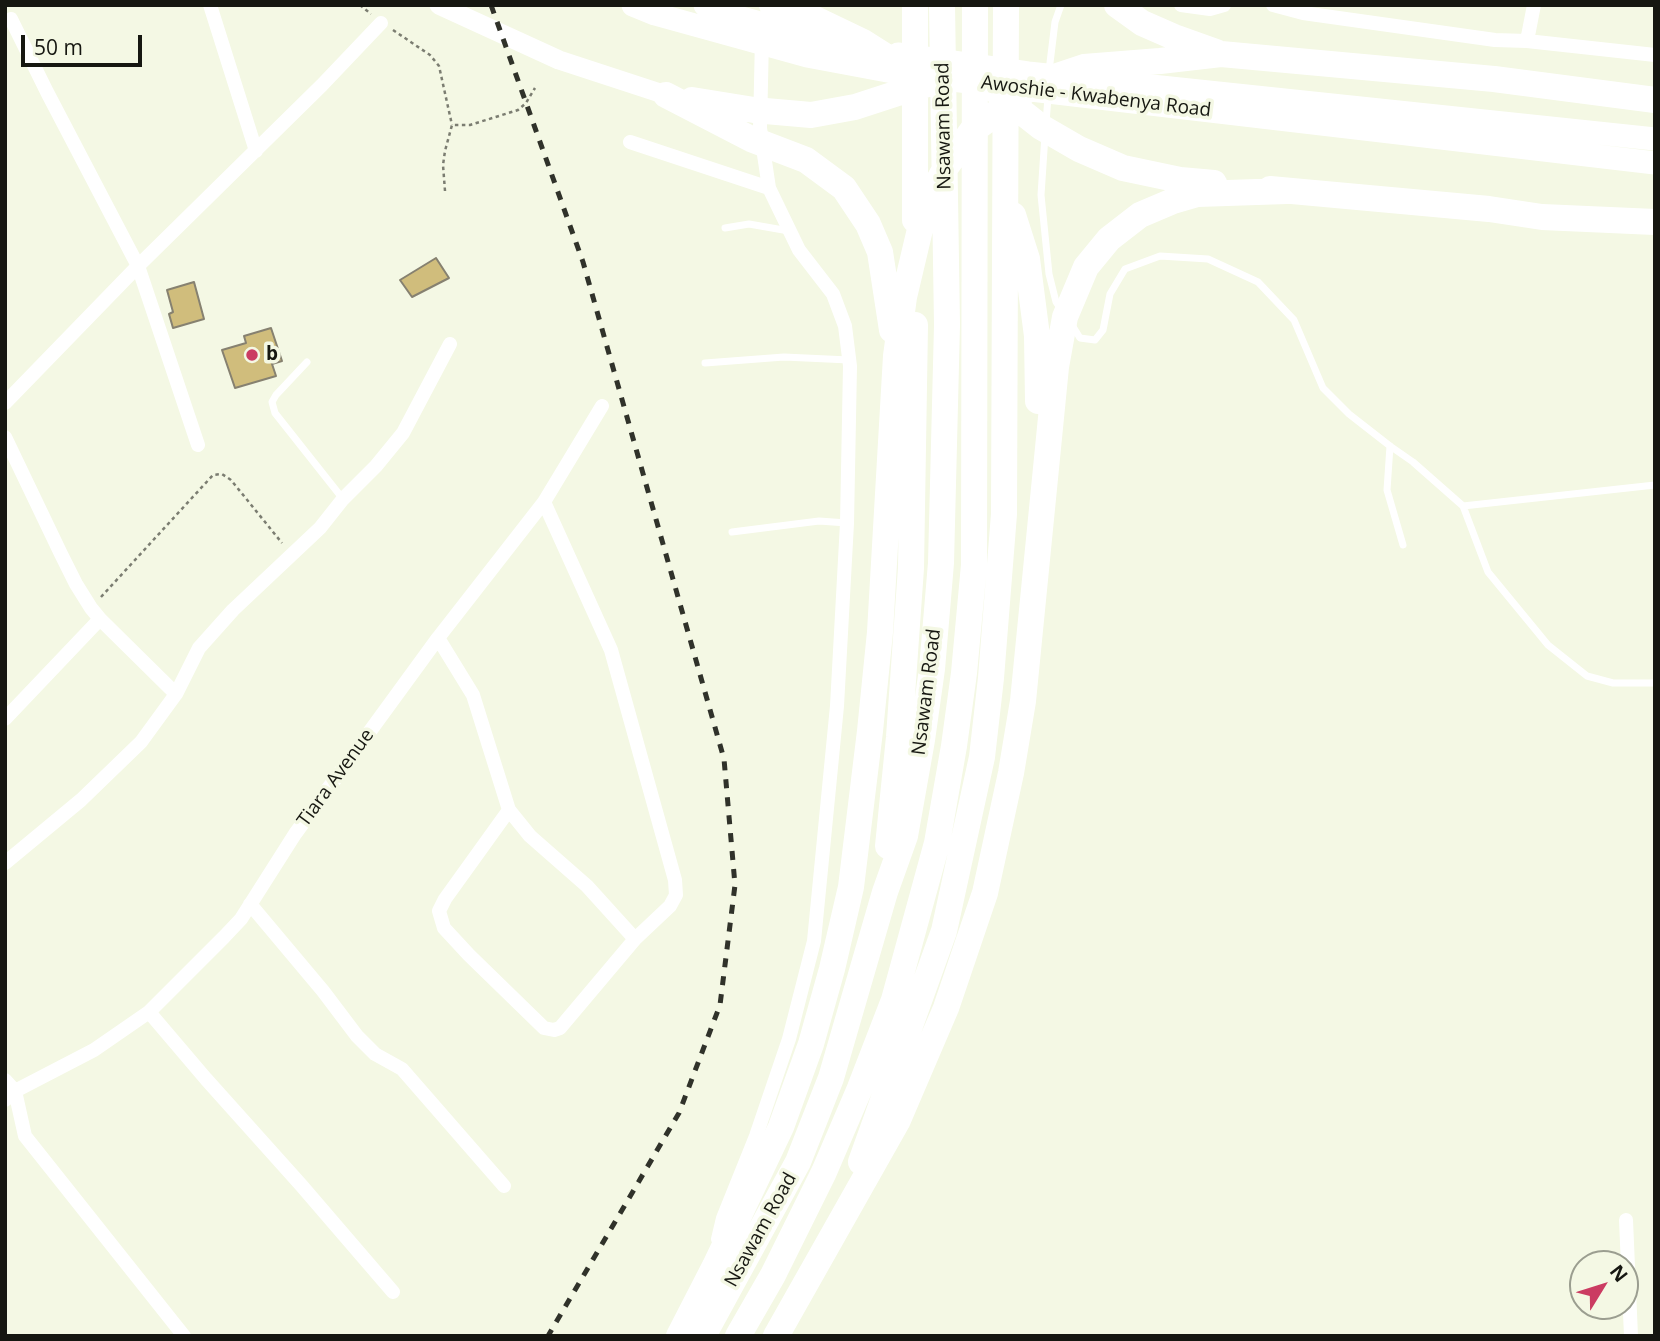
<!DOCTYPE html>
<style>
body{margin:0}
#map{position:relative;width:1660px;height:1341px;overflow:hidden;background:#f4f8e4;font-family:"Open Sans",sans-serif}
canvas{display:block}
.frame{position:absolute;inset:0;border:7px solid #161711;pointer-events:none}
.north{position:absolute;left:1569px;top:1250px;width:70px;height:70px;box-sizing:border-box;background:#f4f8e4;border:2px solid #9b9e90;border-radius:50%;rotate:52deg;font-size:19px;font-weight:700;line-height:28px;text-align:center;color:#161711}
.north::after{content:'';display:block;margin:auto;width:24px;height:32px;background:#cb3c62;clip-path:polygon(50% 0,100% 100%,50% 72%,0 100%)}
.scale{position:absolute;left:21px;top:35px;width:121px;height:32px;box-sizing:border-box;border:4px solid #161711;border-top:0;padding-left:9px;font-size:21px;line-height:24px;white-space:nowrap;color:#161711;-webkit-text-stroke:5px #f4f8e4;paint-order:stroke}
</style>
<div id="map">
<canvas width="1660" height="1341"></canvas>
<div class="frame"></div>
<div class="north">N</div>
<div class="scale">50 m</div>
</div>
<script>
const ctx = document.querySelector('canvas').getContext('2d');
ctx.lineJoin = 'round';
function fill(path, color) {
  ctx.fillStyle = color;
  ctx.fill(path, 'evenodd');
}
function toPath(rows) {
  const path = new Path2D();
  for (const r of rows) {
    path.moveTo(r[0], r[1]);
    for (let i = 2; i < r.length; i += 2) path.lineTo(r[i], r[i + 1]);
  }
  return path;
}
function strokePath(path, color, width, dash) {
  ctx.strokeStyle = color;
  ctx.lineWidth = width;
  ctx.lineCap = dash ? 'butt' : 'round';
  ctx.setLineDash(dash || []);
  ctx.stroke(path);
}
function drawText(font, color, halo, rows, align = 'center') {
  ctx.font = font + ' "Open Sans",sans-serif';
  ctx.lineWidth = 7;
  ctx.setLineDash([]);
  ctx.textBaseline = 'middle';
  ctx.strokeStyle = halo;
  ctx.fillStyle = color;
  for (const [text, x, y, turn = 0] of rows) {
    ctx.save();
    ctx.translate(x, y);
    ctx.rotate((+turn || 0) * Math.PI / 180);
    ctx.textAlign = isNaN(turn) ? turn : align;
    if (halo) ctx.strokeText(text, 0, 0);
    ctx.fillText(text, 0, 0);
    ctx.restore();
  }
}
const building = toPath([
 [436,258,449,278,412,297,400,280,436,258],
 [194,282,204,319,173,328,169,314,173,312,167,290,194,282],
 [271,328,282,361,272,364,276,376,235,388,222,350,246,343,244,336,271,328]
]);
fill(building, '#d0bd7c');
strokePath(building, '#868170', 2);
strokePath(toPath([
 [360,5,371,14],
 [393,30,430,55,439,66,452,125],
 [445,191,443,165,445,151,452,125,470,125,518,110,526,103,535,88],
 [101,597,213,475,222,474,231,480,282,543]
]), '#7b7d71', 2.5, [3.5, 3.5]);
strokePath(toPath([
 [1049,71,1055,22,1061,5],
 [1046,123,1048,97],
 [1045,135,1041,195,1049,274,1056,302,1061,309],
 [725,228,749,224,789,231],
 [1072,325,1080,338,1095,340,1103,330,1110,294,1125,269,1160,256,1208,259,1258,282,1294,320,1323,388,1349,414,1390,446,1413,462,1463,506,1655,485],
 [307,362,276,395,272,402,275,413,343,499],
 [705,363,784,357,849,360],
 [1390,446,1387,490,1403,545],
 [1463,506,1488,572,1548,645,1587,676,1613,683,1655,683],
 [732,532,819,521,847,523]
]), '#fff', 7);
strokePath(toPath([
 [210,5,256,151],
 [1181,5,1210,9,1224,5],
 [1273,5,1303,13,1495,40,1527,41],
 [1534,5,1527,41,1655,55],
 [11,19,47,92,138,266,198,445],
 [630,142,769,188],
 [5,403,138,266,322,85,381,23],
 [5,437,61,554,76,584,91,608,100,619,176,694],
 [438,638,473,695,509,810,530,836,587,886,635,939],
 [5,719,100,619],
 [509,810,445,899,439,911,444,928,469,955,544,1028,554,1030,560,1028,635,939,670,906,676,895,675,880,611,650,544,502],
 [5,863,81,800,141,742,176,694,199,648,233,610,320,528,343,499,376,466,403,433,450,344],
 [250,904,323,991,357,1036,375,1054,402,1069,504,1186],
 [149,1012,206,1079,301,1185,393,1292],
 [5,1080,15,1091,25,1136,184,1336],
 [5,1100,15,1091,94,1050,149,1012,224,937,241,919,295,834,438,638,544,502,602,406],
 [1626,1220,1631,1336],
 [718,1239,723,1218,756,1136,789,1039,814,941,837,706,847,523,850,366,845,326,833,294,799,250,769,188,760,128,762,38]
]), '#fff', 14);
strokePath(toPath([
 [439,5,559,60,666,95]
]), '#fff', 19);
strokePath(toPath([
 [633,5,655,14,807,56,898,73,1031,90,1655,163],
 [705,5,742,18,850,47,864,49],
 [898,54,1028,73,1655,139]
]), '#fff', 23);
strokePath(toPath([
 [772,5,815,19,863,42,912,73,925,85],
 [1117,5,1142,23,1174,37,1216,52],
 [999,94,1041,127,1079,149,1123,168,1180,180,1214,183],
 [666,95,751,139,806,160,844,188,868,224,880,252,892,330],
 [692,100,754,110,811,115,855,107,898,93,928,75],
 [1270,189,1489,209,1542,217,1655,222],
 [1013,215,1027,259,1037,336,1038,401],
 [915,220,915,5],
 [888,846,899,737,911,568,915,325],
 [861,1162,944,931,982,757,991,678,1004,514,1006,5],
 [679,1336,715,1266,781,1127,811,1044,832,969,851,887,870,731,880,632,896,356,904,297,926,204,946,167,971,132,1036,83,1084,67,1160,61,1221,54,1494,79,1655,100],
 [703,1336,798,1162,831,1078,885,892,905,836,922,740,932,669,941,563,947,325,942,5],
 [738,1336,773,1275,824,1172,860,1088,894,1000,937,843,954,746,964,673,974,565,975,5],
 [776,1336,898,1120,946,1008,985,893,1011,773,1023,701,1056,367,1065,317,1086,267,1109,239,1140,215,1173,201,1197,194,1287,191]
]), '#fff', 26);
strokePath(toPath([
 [491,5,583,262,724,759,735,885,720,1005,679,1113,548,1336]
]), '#30322a', 5, [9, 9]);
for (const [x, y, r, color] of [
 [252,355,7,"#cb3c62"]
]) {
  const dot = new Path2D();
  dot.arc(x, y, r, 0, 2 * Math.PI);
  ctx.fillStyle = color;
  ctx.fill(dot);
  strokePath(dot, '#f4f8e4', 2.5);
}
drawText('19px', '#161711', '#f4f8e4', [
 ["Awoshie - Kwabenya Road",1096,97,7],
 ["Nsawam Road",944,126,-91],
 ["Nsawam Road",927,692,-83],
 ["Tiara Avenue",336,778,-54],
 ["Nsawam Road",761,1230,-61]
]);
drawText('bold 19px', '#161711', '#f4f8e4', [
 ["b",266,355]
], 'left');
</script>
